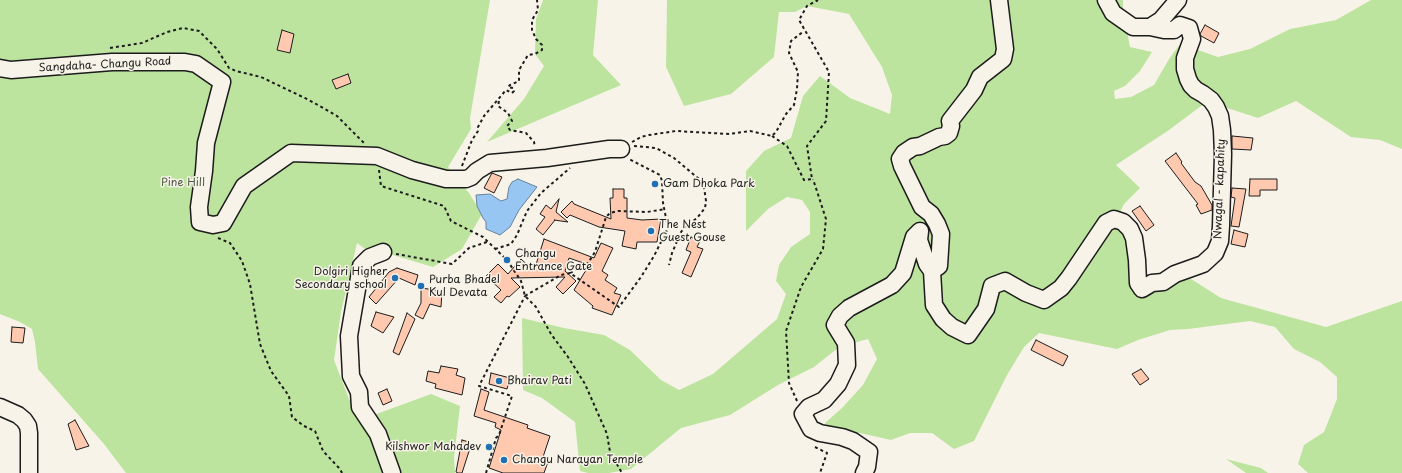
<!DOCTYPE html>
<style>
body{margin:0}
canvas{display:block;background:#f7f3e8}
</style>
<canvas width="1402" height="473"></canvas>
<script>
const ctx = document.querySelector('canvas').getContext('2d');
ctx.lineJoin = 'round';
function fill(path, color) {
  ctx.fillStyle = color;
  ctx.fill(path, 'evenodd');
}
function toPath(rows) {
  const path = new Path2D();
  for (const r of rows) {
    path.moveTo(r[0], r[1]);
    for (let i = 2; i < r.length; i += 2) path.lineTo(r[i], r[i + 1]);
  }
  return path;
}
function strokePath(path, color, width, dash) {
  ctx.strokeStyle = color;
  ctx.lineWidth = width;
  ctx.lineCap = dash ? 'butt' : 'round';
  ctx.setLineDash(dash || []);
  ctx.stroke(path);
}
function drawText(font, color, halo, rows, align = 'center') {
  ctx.font = font + ' "Playpen Sans",sans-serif';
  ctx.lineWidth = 3;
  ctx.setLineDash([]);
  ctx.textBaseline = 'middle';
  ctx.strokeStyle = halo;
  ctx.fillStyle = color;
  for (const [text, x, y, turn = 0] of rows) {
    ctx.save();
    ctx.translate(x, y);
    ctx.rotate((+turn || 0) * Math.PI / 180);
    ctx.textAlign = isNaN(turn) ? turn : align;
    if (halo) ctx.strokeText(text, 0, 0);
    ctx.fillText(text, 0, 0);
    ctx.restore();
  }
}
fill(toPath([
 [0,0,490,0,470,118,471,129,448,167,469,193,482,214,462,249,433,267,383,252,372,254,357,243,341,312,334,360,349,399,363,419,431,394,460,406,454,458,455,473,126,473,104,444,38,369,35,342,32,329,20,322,0,314],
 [543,0,598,0,593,55,621,85,487,142,524,99,544,66,535,54,536,19],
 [667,0,1123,0,1123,10,1130,47,1152,52,1140,71,1125,86,1114,91,1115,99,1131,97,1154,85,1169,59,1186,36,1180,72,1205,103,1169,130,1116,165,1140,188,1124,204,1119,214,1128,235,1130,283,1136,295,1146,297,1177,278,1191,279,1221,298,1326,327,1402,301,1402,473,1308,473,1298,464,1304,445,1324,432,1337,399,1337,377,1320,362,1294,349,1275,327,1250,321,1188,329,1170,330,1138,340,1117,349,1039,333,1024,347,1007,375,974,441,954,449,932,433,910,433,891,440,860,433,833,432,825,423,842,408,863,385,877,359,868,339,839,347,814,367,778,385,730,415,681,428,631,469,609,473,588,473,580,471,575,422,542,398,523,390,522,318,564,328,604,335,630,350,661,380,679,390,713,374,777,319,786,294,776,281,779,265,791,247,810,234,810,212,802,200,787,197,768,209,746,231,746,171,764,151,791,138,803,96,820,76,850,98,890,114,892,95,882,67,849,14,807,6,795,12,779,12,774,57,731,94,684,106,666,67],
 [1371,0,1402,0,1402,149,1380,140,1351,137,1296,101,1258,118,1221,106,1196,86,1189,57,1195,49,1218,57,1250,49,1290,29,1336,20],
 [1226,459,1261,468,1268,473,1246,473]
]), '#bde49f');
const water = toPath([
 [518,179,537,187,519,210,510,227,500,235,486,229,486,222,483,218,477,206,476,195,490,194,501,201,507,199,509,187,512,182,518,179]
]);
fill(water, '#97c6f2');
strokePath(water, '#66829c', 1);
const building = toPath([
 [1205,25,1219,33,1214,43,1201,36,1200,34,1205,25],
 [282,30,294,34,290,53,277,50,282,30],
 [348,74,351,83,336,89,332,80,348,74],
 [1232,136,1253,138,1251,150,1232,149,1232,136],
 [1176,153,1182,162,1181,163,1195,182,1201,186,1212,205,1212,210,1201,214,1196,205,1198,204,1165,161,1176,153],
 [492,173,502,177,494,193,484,188,492,173],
 [1250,179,1277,179,1277,190,1260,190,1260,196,1249,196,1250,179],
 [1232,188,1246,189,1239,227,1231,226,1235,198,1231,197,1232,188],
 [613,189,624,189,624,198,627,198,627,218,642,220,661,219,657,242,637,242,636,249,622,246,625,231,599,227,570,215,567,218,561,212,572,201,574,204,611,219,610,198,613,198,613,189],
 [559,199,556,212,568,222,554,220,555,220,543,235,536,229,545,217,540,214,546,205,551,209,559,199],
 [1140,206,1154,225,1146,231,1132,211,1140,206],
 [1234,230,1248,234,1245,247,1231,244,1234,230],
 [691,237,700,241,697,247,703,249,691,277,682,273,691,252,686,250,691,237],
 [544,239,594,258,601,243,613,248,602,271,608,275,605,280,617,288,614,293,621,295,612,315,592,308,593,306,574,290,589,265,569,258,565,271,576,281,563,294,556,287,565,277,511,278,520,287,509,297,507,296,501,303,494,297,501,290,486,276,498,264,508,274,521,259,534,271,544,239],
 [397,268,418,275,415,285,399,278,376,304,369,297,389,272,397,268],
 [421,288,442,291,441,307,430,304,423,319,415,315,421,303,421,288],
 [376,312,394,317,383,333,371,326,376,312],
 [407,313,415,319,399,355,393,352,407,313],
 [12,327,25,328,23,343,11,342,12,327],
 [1036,340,1068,356,1063,366,1031,350,1036,340],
 [441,366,458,369,456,375,465,378,462,395,435,388,436,384,426,381,428,371,439,373,441,366],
 [1141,369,1149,379,1140,385,1132,374,1141,369],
 [491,373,510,378,507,389,489,384,491,373],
 [387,389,392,401,383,405,378,393,387,389],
 [481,389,489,392,484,410,528,425,527,428,550,436,543,457,549,459,544,473,503,473,489,468,501,430,495,427,496,423,474,416,481,389],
 [75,420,89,446,76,450,68,424,75,420],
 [462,440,469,442,471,445,462,473,458,473,456,472,462,440]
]);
fill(building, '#ffc9b0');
strokePath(building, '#1c1c1c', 1);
const minor = toPath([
 [1106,0,1113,13,1133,27,1150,27,1161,20,1178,0],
 [0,68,11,70,112,62,185,62,196,64,222,82,206,143,204,171,199,207,200,222,213,225,223,223,244,186,291,153,377,156,412,170,446,179,466,179,471,177,477,171,490,163,547,158,609,149,621,149],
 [383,252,370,257,361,266,349,336,351,376,359,392,360,407,378,434,392,473],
 [932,271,934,305,943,319,952,327,968,335,986,309,992,286,1005,281,1026,293,1044,300,1061,288,1069,278,1106,223,1114,219,1123,222,1130,229,1134,238,1137,260,1138,283,1142,289,1152,283,1163,282,1175,274,1203,264,1215,253,1220,241,1221,226,1223,154,1222,130,1220,116,1216,107,1211,100,1203,94,1196,90,1191,85,1188,79,1185,69,1185,58,1192,39,1189,28,1180,25,1174,30,1164,30,1150,27],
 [0,407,18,415,24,420,28,426,29,433,29,473],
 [864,473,867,467,869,452,853,441,842,437,820,433,811,429,803,414,809,407,824,400,838,384,847,365,846,343,835,325,840,316,849,308,892,285,903,273,914,237,920,231,919,240,927,264,932,271,939,266,941,234,937,224,931,214,922,207,902,166,900,159,904,153,913,147,920,146,939,137,945,136,949,133,951,126,950,121,974,90,980,77,1003,59,1005,49,999,0]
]);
strokePath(minor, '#1c1c1c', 19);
strokePath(toPath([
 [110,48,142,43,167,32,183,28,199,31,217,49,229,68,236,71,261,77,309,100,337,116,364,143],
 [499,101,498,106,508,113,512,121,507,126,510,130,526,133,534,142,535,147],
 [772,136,787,146,804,180,812,179,807,146,826,121,829,72,799,20,807,6,818,0],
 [632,142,641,137,649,135,676,131,729,134,750,131,772,136,776,132,786,114,794,105,797,89,798,72,789,53,791,41,804,31],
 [634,146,656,148,674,158,699,179,704,187,706,201,705,208,697,218,685,227,681,232,672,253,669,265],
 [462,166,472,140,478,131,478,127,484,116,506,90,512,93,514,91,513,88,508,87,510,85,519,81,519,70,528,55,535,54,542,50,542,45,536,39,532,30,532,20,538,10,537,0],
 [379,170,381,186,444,206,451,221,483,237,507,260,521,281,525,296,536,307,551,334,568,357,585,384,607,434,610,452,622,473],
 [218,238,230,243,242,261,250,284,260,344,271,371,289,396,292,417,304,426,315,431,323,451,340,469,342,473],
 [495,249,511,244,517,235,527,211,541,193,570,168],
 [396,254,452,264,469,248,487,242],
 [570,273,588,263,595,252,606,217,610,213,618,211,647,212,665,209],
 [525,296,561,275,570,273,619,307,641,277,654,256,668,228,663,203,662,181,660,175,629,159],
 [797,401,789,383,786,331,801,287,823,249,826,219,813,179],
 [815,447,827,453,820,473],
 [486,473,496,438,499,435,512,396,479,386,525,296]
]), '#1c1c1c', 2, [3, 3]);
strokePath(minor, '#f7f3e8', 16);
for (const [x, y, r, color] of [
 [655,184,4,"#1f6fb2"],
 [651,231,4,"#1f6fb2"],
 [507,260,4,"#1f6fb2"],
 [395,278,4,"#1f6fb2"],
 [421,286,4,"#1f6fb2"],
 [499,381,4,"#1f6fb2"],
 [489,447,4,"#1f6fb2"],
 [504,460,4,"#1f6fb2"]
]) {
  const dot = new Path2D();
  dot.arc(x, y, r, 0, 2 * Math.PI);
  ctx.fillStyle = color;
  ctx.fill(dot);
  strokePath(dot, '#f7f3e8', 1.5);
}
drawText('11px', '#1c1c1c', '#f7f3e8', [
 ["Sangdaha- Changu Road",105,65,-3],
 ["Nwagal - kapahity",1220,189,-88]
]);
drawText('11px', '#4c5843', '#f7f3e8', [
 ["Pine Hill",183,183]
]);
drawText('11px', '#1c1c1c', '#f7f3e8', [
 ["Gam Dhoka Park",663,184],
 ["The Nest",659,225],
 ["Guest Gouse",659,238],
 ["Changu",515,254],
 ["Entrance Gate",515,267],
 ["Dolgiri Higher",387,272,"right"],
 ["Secondary school",387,285,"right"],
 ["Purba Bhadel",429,280],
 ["Kul Devata",429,293],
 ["Bhairav Pati",507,381],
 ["Kilshwor Mahadev",481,447,"right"],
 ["Changu Narayan Temple",512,460]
], 'left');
</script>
